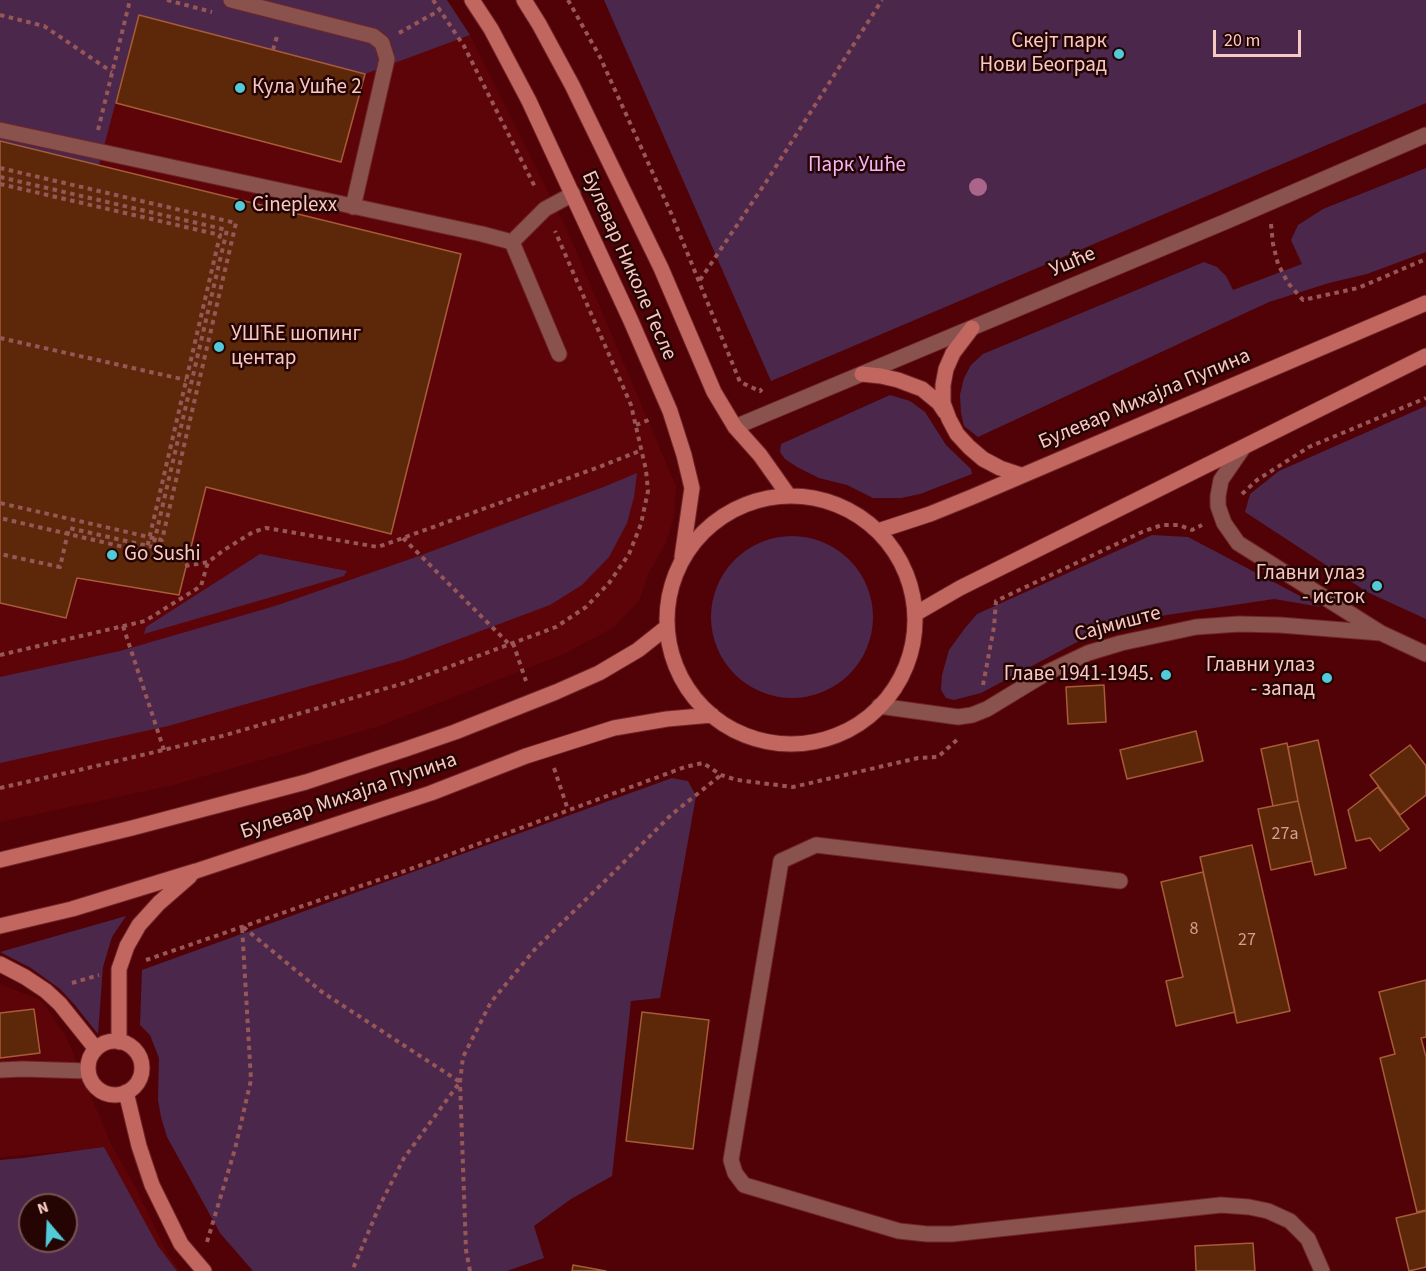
<!DOCTYPE html>
<meta charset="utf-8">
<style>
body{margin:0}
#map{position:relative;width:1426px;height:1271px;overflow:hidden;background:#510206;font-family:"Source Sans 3",sans-serif}
canvas{display:block}
.north{position:absolute;left:18px;top:1193px;width:60px;height:60px;box-sizing:border-box;background:#240504;border:2px solid #795350;border-radius:50%;rotate:341deg;font-size:16px;font-weight:700;line-height:24px;text-align:center;color:#f8c9c3}
.north::after{content:'';display:block;margin:auto;width:21px;height:27px;background:#52cbd9;clip-path:polygon(50% 0,100% 100%,50% 72%,0 100%)}
.scale{position:absolute;left:1213px;top:30px;width:88px;height:27px;box-sizing:border-box;border:3px solid #f8c9c3;border-top:0;padding-left:8px;font-size:18px;line-height:21px;white-space:nowrap;color:#f8c9c3;-webkit-text-stroke:4px #240504;paint-order:stroke}
</style>
<div id="map">
<canvas width="1426" height="1271"></canvas>
<div class="north">N</div>
<div class="scale">20 m</div>
</div>
<script>
const ctx = document.querySelector('canvas').getContext('2d');
ctx.lineJoin = 'round';
function fill(path, color) {
  ctx.fillStyle = color;
  ctx.fill(path, 'evenodd');
}
function toPath(rows) {
  const path = new Path2D();
  for (const r of rows) {
    if (r.length === 3) {
      path.moveTo(r[0] + r[2], r[1]);
      path.arc(r[0], r[1], r[2], 0, 2 * Math.PI);
      continue;
    }
    path.moveTo(r[0], r[1]);
    for (let i = 2; i < r.length; i += 2) path.lineTo(r[i], r[i + 1]);
  }
  return path;
}
function strokePath(path, color, width, dash) {
  ctx.strokeStyle = color;
  ctx.lineWidth = width;
  ctx.lineCap = dash ? 'butt' : 'round';
  ctx.setLineDash(dash || []);
  ctx.stroke(path);
}
function drawText(font, color, halo, rows, align = 'center') {
  ctx.font = font + ' "Source Sans 3",sans-serif';
  ctx.lineWidth = 5;
  ctx.setLineDash([]);
  ctx.textBaseline = 'middle';
  ctx.strokeStyle = halo;
  ctx.fillStyle = color;
  for (const [text, x, y, turn = 0] of rows) {
    ctx.save();
    ctx.translate(x, y);
    ctx.rotate((+turn || 0) * Math.PI / 180);
    ctx.textAlign = isNaN(turn) ? turn : align;
    if (halo) ctx.strokeText(text, 0, 0);
    ctx.fillText(text, 0, 0);
    ctx.restore();
  }
}
fill(toPath([
 [0,0,447,0,470,35,568,232,676,486,674,518,666,543,649,572,639,601,613,628,564,654,380,726,170,786,0,822],
 [0,984,41,1000,66,1036,112,1146,136,1188,167,1253,180,1271,0,1271,0,1160,23,1158,82,1150,0,1157],
 [30,1205,66,1205,66,1241,30,1241]
]), '#5d0409');
fill(toPath([
 [0,0,447,0,470,35,365,74,139,15,99,165,0,141],
 [604,0,1426,0,1426,103,771,381],
 [1426,168,1426,252,1367,274,1329,283,1269,302,978,437,964,426,961,413,960,395,964,378,971,365,983,354,1204,262,1217,267,1226,276,1233,290,1302,264,1291,240,1298,225,1323,209],
 [890,395,910,401,925,412,946,445,971,469,972,474,920,494,901,498,873,498,847,485,819,478,797,467,785,459,780,452,781,444],
 [1426,406,1426,619,1367,592,1245,512,1250,494,1279,471],
 [637,473,634,497,627,523,609,557,582,585,550,605,403,660,168,726,0,763,0,677,120,651,275,606,419,556,606,486],
 [1152,535,1188,537,1321,607,1274,599,1113,623,981,693,954,700,946,698,941,690,942,675,949,650,965,628,977,614],
 [792,617,81],
 [260,554,347,571,344,576,144,634,146,627],
 [672,778,688,781,696,796,660,998,631,1001,612,1176,571,1199,534,1226,544,1258,507,1271,253,1271,220,1233,167,1137,161,1117,158,1100,159,1058,150,1035,140,1025,142,970],
 [126,916,112,937,103,967,98,1034,74,1004,60,989,31,968,0,952],
 [104,1147,158,1246,177,1271,0,1271,0,1160,23,1158],
 [30,1205,66,1205,66,1241,30,1241]
]), '#4b274c');
const building = toPath([
 [139,15,365,74,341,162,116,103,139,15],
 [0,141,461,254,391,534,206,487,179,595,77,578,66,618,0,603,0,141],
 [1104,685,1106,722,1068,724,1066,687,1104,685],
 [1196,731,1203,761,1127,779,1120,750,1196,731],
 [1318,740,1346,868,1315,875,1298,801,1288,747,1318,740],
 [1287,743,1298,801,1273,806,1261,749,1287,743],
 [1410,745,1426,766,1426,795,1400,815,1370,775,1410,745],
 [1378,787,1409,829,1380,851,1370,838,1356,841,1348,810,1378,787],
 [1298,801,1312,861,1271,870,1258,809,1298,801],
 [1252,845,1290,1011,1237,1023,1200,857,1252,845],
 [1203,872,1235,1012,1176,1026,1166,981,1183,977,1161,882,1203,872],
 [1426,980,1426,1037,1421,1038,1426,1057,1426,1210,1417,1212,1380,1058,1395,1054,1379,992,1426,980],
 [34,1009,40,1053,0,1058,0,1013,34,1009],
 [642,1012,709,1020,693,1149,626,1141,642,1012],
 [1426,1211,1426,1267,1409,1271,1396,1218,1426,1211],
 [1253,1243,1255,1271,1196,1271,1195,1246,1253,1243],
 [573,1265,606,1271,572,1271,573,1265]
]);
fill(building, '#5d280a');
strokePath(building, '#a65c38', 1.5);
const service = toPath([
 [231,0,373,36,382,43,387,59,353,207],
 [0,130,482,234,512,242],
 [559,354,512,242,545,209,573,194],
 [1120,881,816,845,781,861,731,1160,735,1173,744,1185,899,1231,927,1234,952,1234,1221,1205,1249,1207,1268,1211,1290,1221,1308,1239,1322,1271],
 [0,1070,23,1069,88,1071]
]);
const minor = toPath([
 [735,427,1227,221,1426,135],
 [1243,448,1221,480,1218,496,1218,506,1224,523,1238,543,1381,633,1426,654],
 [879,706,958,717,972,715,987,709,1048,672,1088,653,1121,643,1196,627,1239,624,1280,625,1381,633]
]);
const secondary = toPath([
 [472,0,491,29,529,101,631,321,670,411,684,455,692,488,682,557],
 [524,0,539,24,572,85,661,268,714,392,735,427,760,455,789,496],
 [972,328,953,353,946,369,943,385,943,403,949,419,957,434,969,447,983,459,1000,468,1021,475],
 [862,374,881,376,898,380,922,389,939,403,945,412],
 [791,620,124],
 [878,531,930,514,972,497,1426,303],
 [915,614,960,588,1426,356],
 [0,860,132,828,306,782,406,749,455,732,556,692,599,673,638,650,667,627],
 [0,926,72,909,196,871,431,793,526,756,614,728,667,719,712,715],
 [0,964,25,977,46,991,60,1004,96,1049],
 [115,1068,27],
 [119,1042,119,969,127,946,139,925,159,903,190,876],
 [126,1092,139,1146,152,1185,181,1244,204,1271]
]);
strokePath(service, '#6f2628', 17);
strokePath(minor, '#6f2628', 17);
strokePath(secondary, '#6f2628', 17);
strokePath(toPath([
 [167,0,212,12],
 [433,0,464,46,536,189],
 [568,0,600,57,671,213,740,382,760,391,762,389],
 [0,15,44,26,112,72],
 [399,33,440,10],
 [273,50,278,33],
 [98,130,130,0],
 [0,168,236,223,162,540,0,503],
 [0,177,227,230,153,547,69,528,60,567,0,554],
 [0,184,220,235,147,548,145,552,0,518],
 [1271,224,1273,244,1278,264,1288,283,1303,300,1358,288,1426,259],
 [700,280,766,182,882,0],
 [0,338,186,380],
 [636,425,651,419],
 [1242,494,1257,480,1309,447,1426,398],
 [403,538,509,644],
 [185,566,208,562,224,550,253,532,266,528,378,547,599,467,642,450],
 [123,626,164,750],
 [513,643,526,681],
 [0,655,145,621,201,586,208,562],
 [983,685,994,627,996,601,1142,532,1162,525,1179,525,1192,530,1202,525],
 [554,768,568,810],
 [0,788,75,771,222,736,408,682,556,627,586,607,609,583,629,554,641,524,648,491,646,470,631,405,555,231],
 [146,960,413,868,685,767,703,763,721,775,737,780,793,787,918,758,938,757,959,738],
 [72,983,99,975],
 [207,1242,235,1149,251,1080,242,926,322,992,460,1082,404,1158,379,1207,352,1271],
 [470,1271,466,1250,460,1082,463,1057,491,1002,536,948,609,877,671,815,721,775]
]), '#985757', 4, [4.5, 4.5]);
strokePath(service, '#8a524c', 15);
strokePath(minor, '#8a524c', 15);
strokePath(secondary, '#c16760', 15);
ctx.fillStyle = '#ab648a';
for (const [x, y] of [
 [978,187]
]) {
  ctx.beginPath();
  ctx.arc(x, y, 9, 0, 2 * Math.PI);
  ctx.fill();
}
for (const [x, y, r, color] of [
 [1119,54,6,"#52cbd9"],
 [240,88,6,"#52cbd9"],
 [240,206,6,"#52cbd9"],
 [219,347,6,"#52cbd9"],
 [112,555,6,"#52cbd9"],
 [1377,586,6,"#52cbd9"],
 [1166,675,6,"#52cbd9"],
 [1327,678,6,"#52cbd9"]
]) {
  const dot = new Path2D();
  dot.arc(x, y, r, 0, 2 * Math.PI);
  ctx.fillStyle = color;
  ctx.fill(dot);
  strokePath(dot, '#240504', 2);
}
drawText('18px', '#d1a195', null, [
 ["27a",1285,835],
 ["8",1194,930],
 ["27",1247,941]
]);
drawText('21px', '#f8c9c3', '#240504', [
 ["Скејт парк",1107,42],
 ["Нови Београд",1107,66],
 ["Кула Ушће 2",252,88,"left"],
 ["Cineplexx",252,206,"left"],
 ["УШЋЕ шопинг",231,335,"left"],
 ["центар",231,359,"left"],
 ["Go Sushi",124,555,"left"],
 ["Главни улаз",1365,574],
 ["- исток",1365,598],
 ["Главни улаз",1315,666],
 ["- запад",1315,690],
 ["Главе 1941-1945.",1154,675]
], 'right');
drawText('21px', '#f5b5f6', '#240504', [
 ["Парк Ушће",857,166]
]);
drawText('21px', '#f8c9c3', '#240504', [
 ["Ушће",1073,263,-23],
 ["Булевар Николе Тесле",628,266,66],
 ["Булевар Михајла Пупина",1145,400,-23],
 ["Сајмиште",1118,625,-15],
 ["Булевар Михајла Пупина",349,797,-19]
]);
</script>
